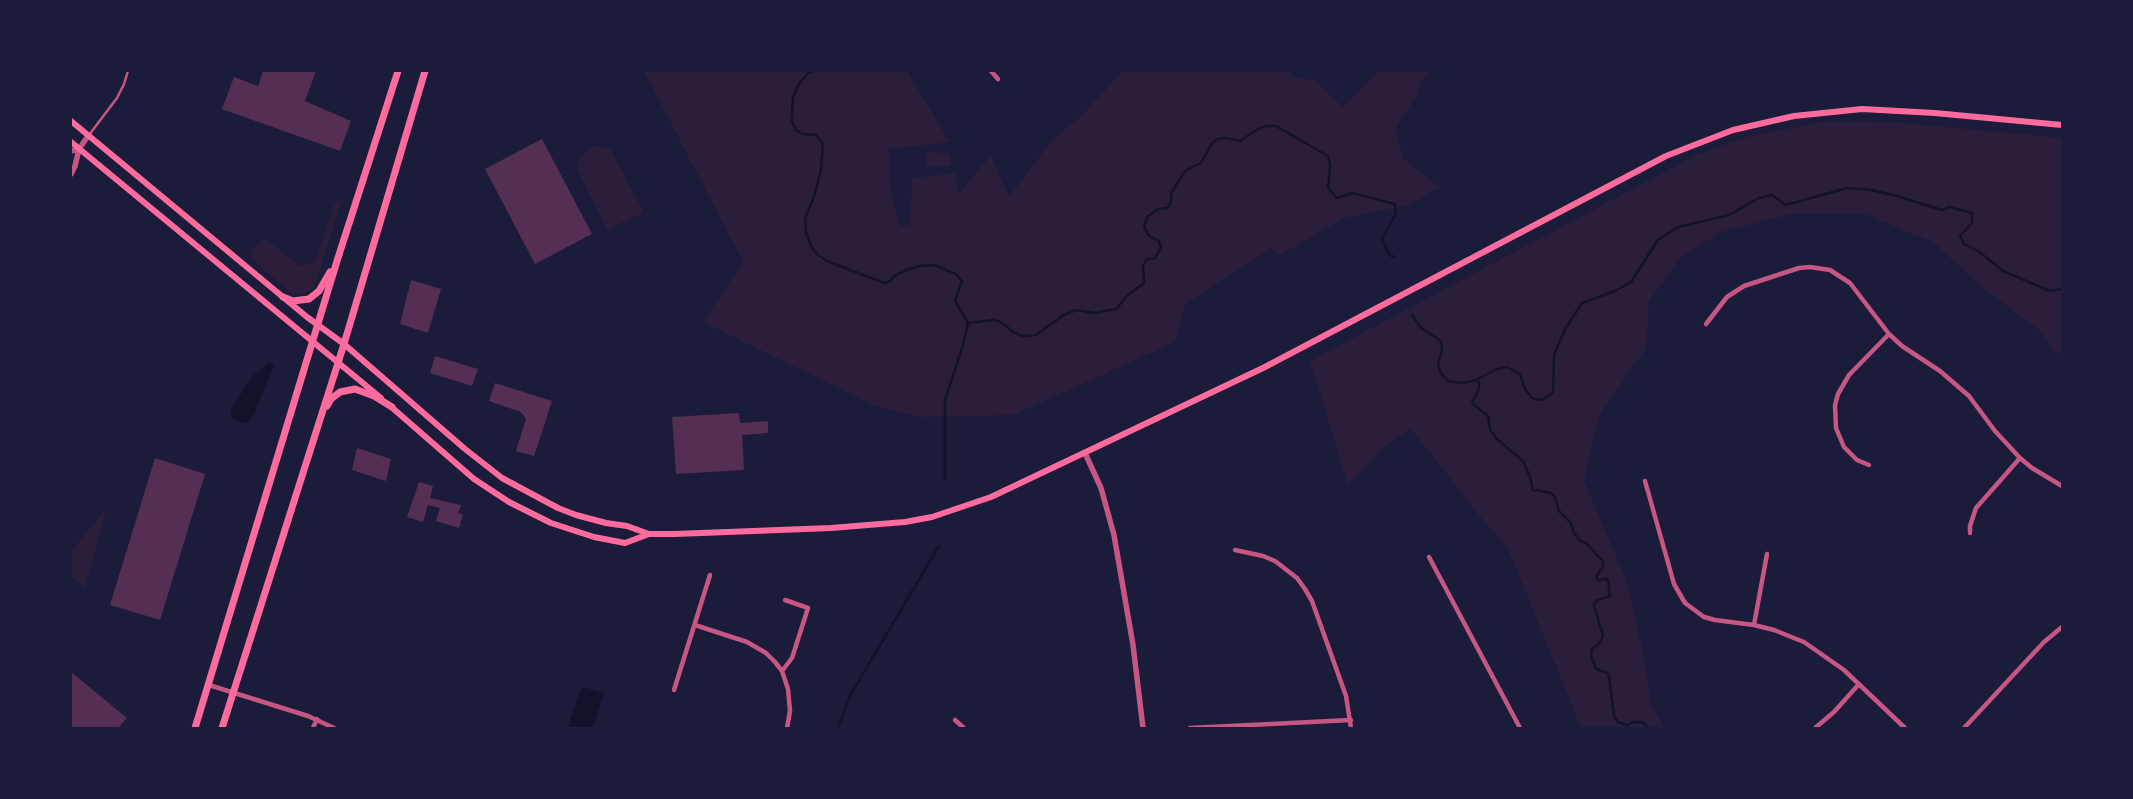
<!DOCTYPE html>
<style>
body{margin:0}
#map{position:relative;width:2133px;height:799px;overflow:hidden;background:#1b1b3a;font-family:"Public Sans",sans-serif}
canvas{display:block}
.frame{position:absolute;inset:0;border:72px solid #1b1b3a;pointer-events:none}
</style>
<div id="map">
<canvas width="2133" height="799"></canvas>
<div class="frame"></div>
</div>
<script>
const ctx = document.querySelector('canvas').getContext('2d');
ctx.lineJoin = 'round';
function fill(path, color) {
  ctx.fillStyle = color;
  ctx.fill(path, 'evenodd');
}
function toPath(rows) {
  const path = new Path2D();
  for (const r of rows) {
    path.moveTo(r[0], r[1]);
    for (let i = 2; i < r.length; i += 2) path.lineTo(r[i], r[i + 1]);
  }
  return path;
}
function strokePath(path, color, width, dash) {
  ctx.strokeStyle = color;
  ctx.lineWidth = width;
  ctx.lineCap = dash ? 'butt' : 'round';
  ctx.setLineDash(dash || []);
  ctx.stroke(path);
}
fill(toPath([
 [644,71,907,71,950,142,889,149,891,194,900,226,910,225,912,178,956,173,958,195,991,155,1009,197,1052,140,1079,118,1123,71,1288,71,1296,78,1315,80,1343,107,1378,71,1432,71,1422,80,1418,94,1395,129,1404,159,1440,187,1409,205,1344,218,1280,255,1271,248,1185,304,1175,342,1014,415,921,417,875,406,703,322,743,262],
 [1829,121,1892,122,2062,138,2062,353,2056,353,2039,330,1985,290,1933,242,1864,214,1796,213,1721,232,1679,259,1649,302,1646,348,1599,416,1584,481,1627,582,1644,656,1651,705,1664,728,1581,728,1507,546,1490,529,1410,428,1383,448,1348,485,1310,361,1698,154,1750,136],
 [595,146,604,147,611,150,644,212,607,230,577,169,579,158],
 [928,152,947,153,951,156,951,166,925,167,926,153],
 [342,200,315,285,310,291,298,295,293,294,253,260,250,251,264,238,300,266,315,262,334,206,337,201],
 [107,508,85,588,71,576,71,551]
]), '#2a1e3b');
fill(toPath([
 [269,362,274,364,273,368,253,416,246,424,233,419,231,417,231,409,252,377],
 [582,687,604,693,593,728,567,728]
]), '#12122b');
strokePath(toPath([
 [813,71,807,74,799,84,793,97,792,113,792,121,796,130,803,134,816,135,823,143,821,169,815,194,805,219,806,232,811,246,818,255,829,262,885,283,890,281,894,276,904,271,919,266,934,265,956,274,962,281,955,301,968,323,994,320,1001,322,1013,332,1023,336,1036,335,1062,316,1076,310,1095,313,1116,309,1127,296,1144,283,1143,267,1146,260,1155,258,1161,247,1159,241,1149,236,1144,227,1147,217,1158,209,1168,208,1171,201,1171,193,1185,171,1201,163,1211,145,1217,139,1225,138,1240,141,1258,129,1266,126,1276,126,1328,156,1330,165,1328,188,1337,198,1352,193,1395,204,1396,214,1382,239,1389,255,1395,257],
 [1412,315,1420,327,1441,341,1442,350,1438,364,1440,372,1448,381,1463,383,1476,380,1497,369,1507,367,1520,374,1525,389,1532,398,1542,400,1553,393,1554,355,1565,329,1582,303,1615,291,1631,282,1658,240,1678,227,1729,215,1759,198,1772,195,1786,205,1847,188,1871,190,1897,196,1942,210,1949,207,1972,213,1972,223,1960,236,1964,244,1978,251,2003,271,2050,291,2062,289],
 [1476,380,1479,382,1479,389,1472,403,1488,416,1490,430,1497,439,1523,461,1530,477,1533,490,1551,493,1555,497,1559,511,1571,523,1574,533,1580,541,1586,543,1603,561,1603,567,1596,577,1599,581,1603,579,1608,579,1610,596,1596,601,1594,605,1603,636,1599,644,1592,649,1591,656,1596,669,1607,673,1609,676,1614,716,1618,722,1627,725,1633,722,1642,722,1648,728],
 [945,480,945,400,963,345,968,323],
 [838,728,851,694,939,546]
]), '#12122b', 2.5);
fill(toPath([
 [263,71,316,71,305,101,351,121,340,151,222,109,234,77,258,86],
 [542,139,592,234,535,264,485,169],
 [411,280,441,289,428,333,400,324],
 [435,356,478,369,472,386,430,373],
 [495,383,552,401,534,456,516,451,526,419,521,412,489,401],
 [739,413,740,423,768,421,768,433,742,435,744,470,676,474,672,417],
 [357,448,391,459,386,481,352,470],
 [155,458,205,474,160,620,110,605],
 [419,482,433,486,430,498,461,505,458,513,463,515,459,528,436,521,440,508,428,505,423,522,407,517],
 [71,672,127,718,118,728,71,728]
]), '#542f53');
strokePath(toPath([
 [89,135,117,98,124,84,128,71]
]), '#c65784', 2.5);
strokePath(toPath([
 [991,71,998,79],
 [1706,324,1727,297,1744,286,1799,268,1810,267,1830,270,1850,283,1889,334,1902,346,1940,371,1969,396,1995,431,2020,458,2032,468,2062,486],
 [1869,465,1857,460,1844,447,1836,428,1835,405,1838,394,1849,375,1889,334],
 [1645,481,1674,584,1685,603,1704,617,1715,620,1754,625,1774,630,1804,642,1844,670,1905,728],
 [1970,533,1970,526,1976,508,2020,458],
 [1235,550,1263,556,1275,561,1297,578,1305,589,1312,601,1346,696,1351,728],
 [1429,557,1520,728],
 [695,625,747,642,766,653,775,662,782,671,788,689,790,711,787,728],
 [1754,625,1767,554],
 [782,671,792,658,808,608,785,600],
 [209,685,308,716,334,728],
 [674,690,710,575],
 [955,720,964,728],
 [313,728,317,719],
 [1190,728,1351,720],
 [1815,728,1834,712,1859,684],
 [1964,728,2044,642,2062,627]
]), '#c65784', 4.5);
strokePath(toPath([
 [71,151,79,149],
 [71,174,75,166,79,149,88,136],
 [1085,453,1101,488,1114,535,1133,645,1143,728]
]), '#c65784', 5.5);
strokePath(toPath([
 [71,121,307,317,344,344,465,449,502,478,558,508,576,515,606,523,627,526,649,534,675,534,831,528,905,522,932,517,991,497,1263,368,1666,156,1733,130,1794,116,1862,109,1935,113,2062,125],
 [71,142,381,398],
 [389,405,474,479,509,502,551,523,594,537,625,543,649,534]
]), '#ff6b9d', 6);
strokePath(toPath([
 [283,297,293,301,309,299,319,291,330,272],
 [327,406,331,399,340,392,355,389,374,396,392,407],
 [195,728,337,261,398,71],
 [222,728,344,344,425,71]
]), '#ff6b9d', 7);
</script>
